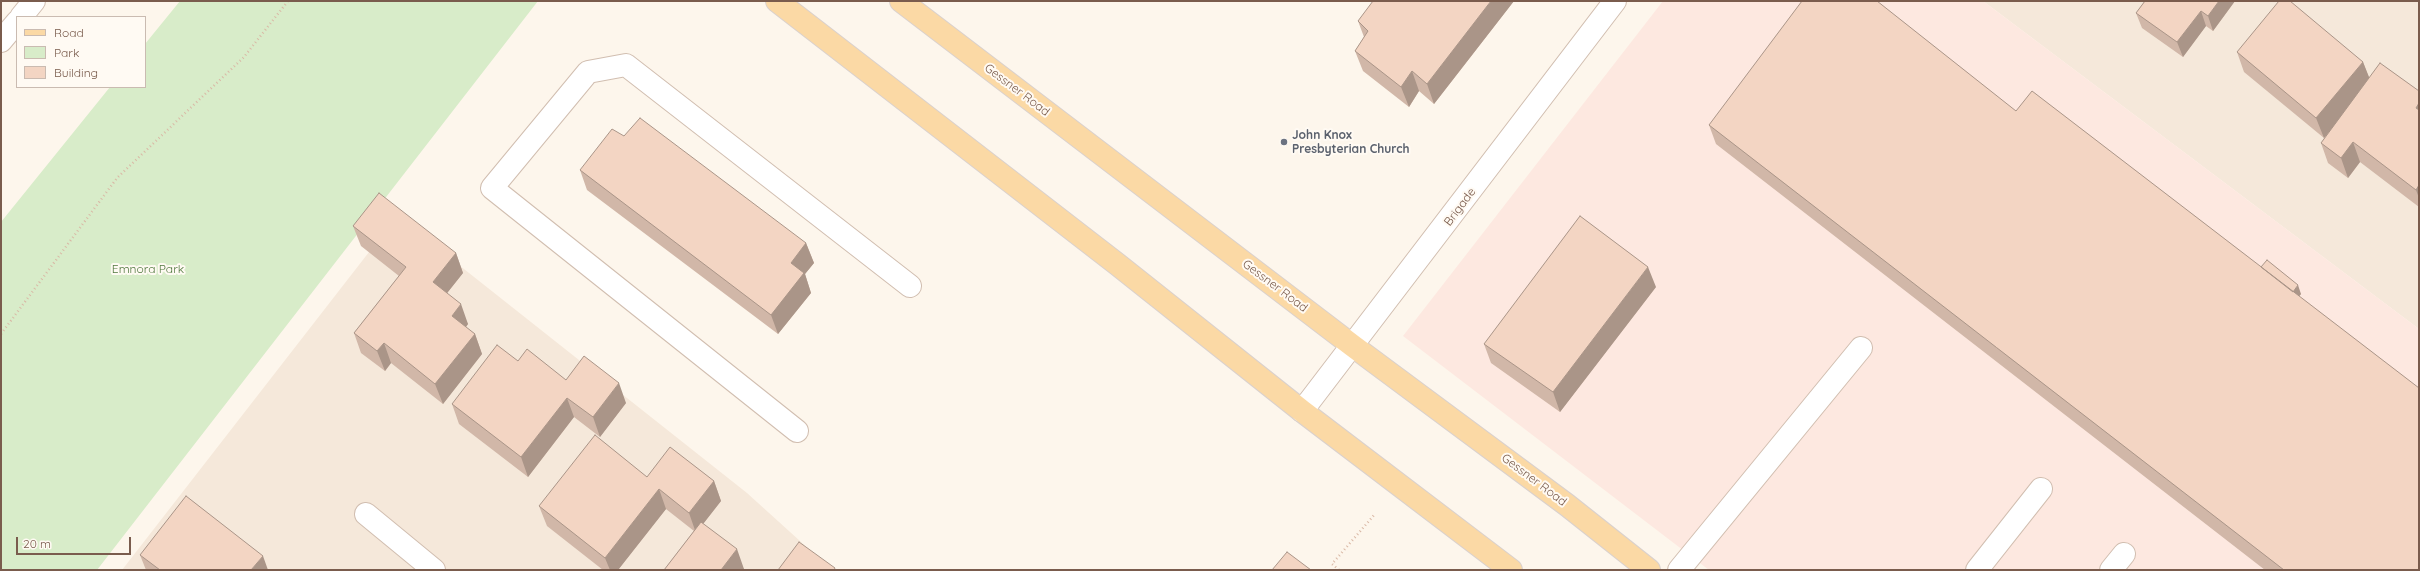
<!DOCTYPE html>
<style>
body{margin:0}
#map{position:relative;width:2420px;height:571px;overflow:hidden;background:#fdf6ec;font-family:Quicksand,sans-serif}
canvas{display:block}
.frame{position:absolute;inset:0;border:2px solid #7a5c4d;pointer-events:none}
.legend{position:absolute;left:16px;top:16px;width:130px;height:72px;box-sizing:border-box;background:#fffaf3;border:1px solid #cabbb1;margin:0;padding:5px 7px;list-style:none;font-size:12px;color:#7a5c4d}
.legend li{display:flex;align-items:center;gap:8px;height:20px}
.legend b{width:20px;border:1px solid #cabbb1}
.scale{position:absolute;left:16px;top:537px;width:115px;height:18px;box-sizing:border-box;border:2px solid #7a5c4d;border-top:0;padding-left:5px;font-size:12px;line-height:14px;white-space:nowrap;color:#7a5c4d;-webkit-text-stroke:3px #fffaf3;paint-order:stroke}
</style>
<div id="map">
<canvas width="2420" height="571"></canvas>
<div class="frame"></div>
<ul class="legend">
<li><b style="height:5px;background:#fbd9a5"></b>Road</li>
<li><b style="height:11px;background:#d8ecc9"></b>Park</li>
<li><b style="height:11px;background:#f3d5c3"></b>Building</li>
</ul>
<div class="scale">20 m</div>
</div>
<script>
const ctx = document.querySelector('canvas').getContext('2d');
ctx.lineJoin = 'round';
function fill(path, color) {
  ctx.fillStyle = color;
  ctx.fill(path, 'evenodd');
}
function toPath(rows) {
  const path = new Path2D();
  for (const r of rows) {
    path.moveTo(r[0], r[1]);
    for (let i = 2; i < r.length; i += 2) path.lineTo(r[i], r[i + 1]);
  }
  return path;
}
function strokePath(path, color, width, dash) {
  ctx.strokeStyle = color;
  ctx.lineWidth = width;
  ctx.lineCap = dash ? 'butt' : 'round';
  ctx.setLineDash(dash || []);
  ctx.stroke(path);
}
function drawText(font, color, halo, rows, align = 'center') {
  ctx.font = font + ' Quicksand,sans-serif';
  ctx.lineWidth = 4;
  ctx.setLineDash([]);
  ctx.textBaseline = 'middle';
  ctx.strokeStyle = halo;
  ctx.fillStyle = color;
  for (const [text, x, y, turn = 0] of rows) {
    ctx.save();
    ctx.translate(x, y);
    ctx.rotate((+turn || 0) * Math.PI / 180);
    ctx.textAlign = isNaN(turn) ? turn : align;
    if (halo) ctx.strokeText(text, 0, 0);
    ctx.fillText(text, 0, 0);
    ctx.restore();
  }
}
fill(toPath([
 [1983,1,2419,1,2419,329],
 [397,216,747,493,832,570,122,570]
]), '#f5e8da');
fill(toPath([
 [1663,1,1983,1,2419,329,2419,570,1709,570,1403,336]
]), '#fde8e0');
fill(toPath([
 [180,1,538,1,97,570,1,570,1,222,110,87,145,87,145,44]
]), '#d8ecc9');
const minor = toPath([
 [21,17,34,1],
 [1,41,17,22],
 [1302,411,1615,1],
 [797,431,492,188,588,72,626,65,910,286],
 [366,514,434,570],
 [1679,570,1861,348],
 [1977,570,2041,489],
 [2111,570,2124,554]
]);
const major = toPath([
 [777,1,1117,264,1302,411,1511,570],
 [901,1,1353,346,1567,505,1649,570]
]);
strokePath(minor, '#d1beb0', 24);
strokePath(major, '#dad1cd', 24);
strokePath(toPath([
 [1,334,117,178,244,57,288,1],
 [1339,570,1332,564,1375,514]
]), '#d9b8a5', 2.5, [1, 3]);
strokePath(minor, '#fff', 22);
strokePath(major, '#fbd9a5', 22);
fill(toPath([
 [1514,1,1434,104,1419,91,1409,107,1363,71,1355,51,1364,37,1358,21],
 [2145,1,2235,1,2213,31,2206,26,2183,57,2142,28,2136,13],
 [2237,52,2363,62,2369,78,2419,91,2419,207,2360,162,2348,178,2328,163,2321,143,2328,133,2324,138,2244,72],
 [2016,111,2261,267,2301,294,2299,296,2419,570,2265,570,1716,144,1709,125],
 [580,170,806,243,814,263,805,274,811,293,778,334,587,190],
 [353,226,456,253,463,273,447,293,468,324,466,327,475,334,482,354,443,404,391,363,385,371,361,353,354,333,399,276,361,246],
 [1656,287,1560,412,1491,363,1484,344],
 [518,361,626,403,600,437,574,417,528,477,459,424,452,404],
 [647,477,714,481,721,501,703,524,744,569,743,570,664,570,694,531,666,509,618,570,603,570,547,526,539,506],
 [140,555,268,570,146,570]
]), '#d1b7a8');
fill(toPath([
 [1491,1,1514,1,1434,104,1427,84],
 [2219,1,2235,1,2213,31,2208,16],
 [2201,11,2206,26,2183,57,2177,42],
 [2363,62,2371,82,2324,138,2316,118],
 [1412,71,1419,91,1409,107,1401,87],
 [2419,103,2419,116,2416,108],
 [2353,142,2360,162,2348,178,2341,158],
 [2419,185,2419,198,2416,190],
 [806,243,814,263,805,274,811,293,778,334,771,315,791,263],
 [456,253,463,273,440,302,433,282],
 [1648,267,1656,287,1560,412,1553,392],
 [2298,285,2301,294,2293,304,2290,296],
 [461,304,468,324,459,336,452,316],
 [475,334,482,354,443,404,435,384],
 [384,343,391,363,385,371,377,351],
 [619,383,626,403,600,437,593,417],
 [567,398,574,417,528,477,521,457],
 [714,481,721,501,696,533,689,513],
 [659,489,666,509,618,570,610,570,605,558],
 [737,549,744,569,743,570,721,570],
 [263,556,268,570,251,570]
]), '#aa9588');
const building = toPath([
 [1373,1,1491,1,1427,84,1412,71,1401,87,1355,51,1368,31,1358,21,1373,1],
 [1802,1,1877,1,2016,111,2032,91,2419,388,2419,570,2284,570,1709,125,1802,1],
 [2145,1,2219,1,2208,16,2201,11,2177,42,2136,13,2145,1],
 [2279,1,2290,1,2363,62,2316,118,2237,52,2279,1],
 [2380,63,2419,91,2419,103,2416,108,2419,110,2419,185,2416,190,2353,142,2341,158,2321,143,2380,63],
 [640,118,806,243,791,263,804,273,771,315,580,170,612,129,624,136,640,118],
 [379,193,456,253,433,282,461,304,452,316,475,334,435,384,384,343,377,351,354,333,406,267,353,226,379,193],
 [1580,216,1648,267,1553,392,1484,344,1580,216],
 [2267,260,2298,285,2293,292,2261,267,2267,260],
 [497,345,518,361,527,349,566,380,584,356,619,383,593,417,567,398,521,457,452,404,497,345],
 [595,435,647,477,670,447,714,481,689,513,659,489,605,558,539,506,595,435],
 [186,496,263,556,251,570,160,570,140,555,186,496],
 [701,522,737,549,721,570,664,570,701,522],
 [799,542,835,568,834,570,778,570,799,542],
 [1287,552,1311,570,1272,570,1287,552]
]);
fill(building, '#f3d5c3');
strokePath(building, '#aa9588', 1);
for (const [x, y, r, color] of [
 [1284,142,4,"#6b7280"]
]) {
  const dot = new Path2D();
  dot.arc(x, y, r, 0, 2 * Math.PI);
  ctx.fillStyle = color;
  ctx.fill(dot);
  strokePath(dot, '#fffaf3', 1.5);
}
drawText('12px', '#7a5c4d', '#fffaf3', [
 ["Gessner Road",1017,90,37],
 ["Brigade",1460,207,-53],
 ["Gessner Road",1275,286,37],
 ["Gessner Road",1534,480,37]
]);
drawText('bold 12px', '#5b616d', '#fffaf3', [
 ["John Knox",1292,135],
 ["Presbyterian Church",1292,149]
], 'left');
drawText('12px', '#537a41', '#fffaf3', [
 ["Emnora Park",148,269]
]);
</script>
